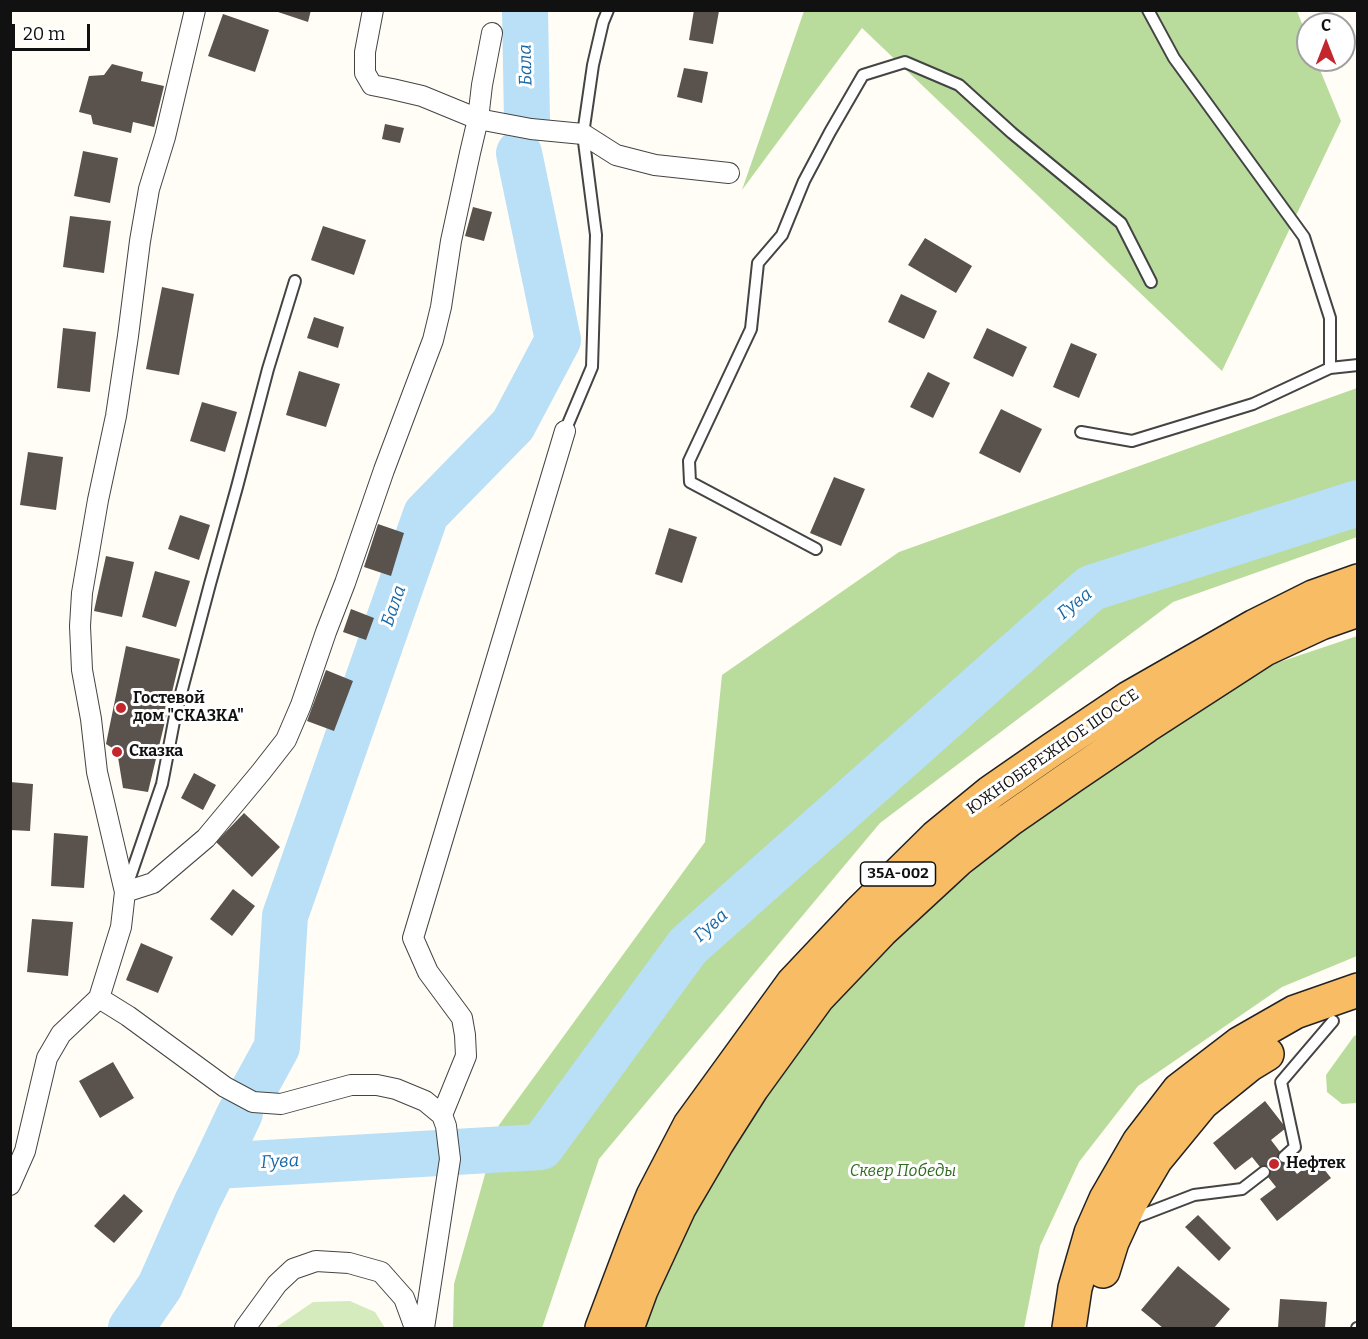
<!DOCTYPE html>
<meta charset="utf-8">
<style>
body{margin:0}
#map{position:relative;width:1368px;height:1339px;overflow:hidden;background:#fffdf5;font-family:Bitter,serif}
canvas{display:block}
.frame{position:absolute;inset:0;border:12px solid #111;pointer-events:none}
.north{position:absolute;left:1296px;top:12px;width:60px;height:60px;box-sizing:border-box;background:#fff;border:2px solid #a0a0a0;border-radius:50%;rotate:0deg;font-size:16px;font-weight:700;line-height:24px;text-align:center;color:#111}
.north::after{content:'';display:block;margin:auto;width:21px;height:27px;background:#c4262e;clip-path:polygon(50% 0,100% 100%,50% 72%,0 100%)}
.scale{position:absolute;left:12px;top:24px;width:78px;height:27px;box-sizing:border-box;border:3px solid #111;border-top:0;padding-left:8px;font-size:18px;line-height:21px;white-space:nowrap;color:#111;-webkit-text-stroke:4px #fff;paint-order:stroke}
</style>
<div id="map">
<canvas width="1368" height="1339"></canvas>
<div class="frame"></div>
<div class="north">С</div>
<div class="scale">20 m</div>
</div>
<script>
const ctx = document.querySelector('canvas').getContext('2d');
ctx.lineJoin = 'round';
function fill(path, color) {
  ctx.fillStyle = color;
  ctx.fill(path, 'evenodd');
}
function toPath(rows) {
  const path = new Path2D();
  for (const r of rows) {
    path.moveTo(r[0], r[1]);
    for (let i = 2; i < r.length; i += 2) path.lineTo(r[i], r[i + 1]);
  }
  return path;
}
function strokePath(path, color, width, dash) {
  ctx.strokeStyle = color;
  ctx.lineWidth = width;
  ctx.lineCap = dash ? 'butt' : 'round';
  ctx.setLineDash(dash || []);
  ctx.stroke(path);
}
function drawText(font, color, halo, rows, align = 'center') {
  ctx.font = font + ' Bitter,serif';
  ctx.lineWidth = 6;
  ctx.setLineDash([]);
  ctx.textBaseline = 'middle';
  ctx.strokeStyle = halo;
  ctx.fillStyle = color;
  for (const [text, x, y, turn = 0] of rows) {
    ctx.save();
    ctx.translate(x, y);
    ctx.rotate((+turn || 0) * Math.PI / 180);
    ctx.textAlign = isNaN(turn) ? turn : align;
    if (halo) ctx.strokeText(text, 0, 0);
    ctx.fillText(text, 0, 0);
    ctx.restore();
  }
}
fill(toPath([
 [350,1301,375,1312,385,1328,275,1328,313,1302]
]), '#d5ebbd');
fill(toPath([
 [804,11,1297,11,1308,39,1308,60,1316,60,1341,121,1222,371,862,28,742,190],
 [1357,388,1357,537,1173,602,880,823,599,1159,542,1328,453,1328,454,1284,499,1125,705,842,722,675,899,552],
 [1357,636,1357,956,1282,987,1138,1086,1079,1162,1040,1246,1024,1328,645,1328,675,1244,832,992,1021,830,1256,670],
 [1357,1035,1357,1103,1342,1104,1327,1092,1326,1075,1354,1036]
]), '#b9dc9c');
strokePath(toPath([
 [525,10,527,120],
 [254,1089,277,1047,285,916,426,514,513,425,558,340,519,153],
 [215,1166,240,1113],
 [131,1328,160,1286,197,1202,215,1166,541,1147,688,946,1091,588,1358,503]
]), '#b9e0f7', 46);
fill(toPath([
 [272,10,311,10,308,22],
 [694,10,719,11,713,44,689,40],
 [223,14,269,30,255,72,208,56],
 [112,64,143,72,141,81,164,86,154,127,133,122,131,133,93,124,91,115,79,112,89,76,104,75],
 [684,68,708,72,702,103,677,97],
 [385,124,404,128,400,143,382,139],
 [83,151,118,158,110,203,74,196],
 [473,207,492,212,484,241,465,236],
 [70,216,111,221,104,273,63,267],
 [323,226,366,240,354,275,311,260],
 [925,238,972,266,956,293,908,265],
 [162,287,194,294,179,375,146,369],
 [901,294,937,311,924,339,888,322],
 [314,317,344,327,338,348,307,338],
 [63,328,96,332,90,392,57,388],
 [987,328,1027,347,1013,377,973,358],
 [1071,343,1097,354,1079,398,1053,387],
 [299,371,340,384,326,427,286,415],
 [928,372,950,383,933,418,910,407],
 [202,402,237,412,225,452,190,441],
 [1001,409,1042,429,1020,473,979,453],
 [28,452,63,457,56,510,20,505],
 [834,477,865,489,841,546,810,533],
 [180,515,210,525,199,560,168,549],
 [378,524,404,533,391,576,364,567],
 [669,528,697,537,682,583,655,574],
 [106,556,134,562,122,617,94,611],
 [155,571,190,581,176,627,142,617],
 [351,609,374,618,366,640,343,632],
 [126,646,180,659,148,792,123,788,117,751,106,744],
 [326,670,353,681,334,731,307,721],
 [194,773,216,785,203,810,181,798],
 [10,782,33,784,30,831,10,830],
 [244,813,280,847,252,877,216,842],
 [54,833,88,836,84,888,51,886],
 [233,889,255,906,232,936,210,919],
 [32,919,73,922,68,976,27,972],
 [141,943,173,957,158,993,126,980],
 [113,1062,134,1098,100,1118,79,1081],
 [1265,1101,1286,1128,1271,1140,1297,1174,1316,1159,1331,1178,1277,1221,1260,1199,1276,1187,1252,1157,1235,1170,1213,1143],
 [124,1194,143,1211,114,1243,94,1226],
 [1198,1215,1231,1248,1219,1261,1185,1227],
 [1178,1266,1230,1309,1214,1328,1163,1328,1141,1310],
 [1280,1299,1327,1302,1325,1328,1278,1328]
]), '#5a524d');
const service = toPath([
 [1148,10,1174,58,1304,237,1330,318,1330,368],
 [565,431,592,367,596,235,583,134,593,65,603,22,608,10],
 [1081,432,1132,441,1253,404,1330,368,1358,365],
 [816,549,690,482,689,461,751,329,758,263,782,235,804,181,830,132,863,75,905,62,959,85,1012,133,1121,223,1151,282],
 [127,886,162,784,175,716,210,584,237,487,268,369,295,281],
 [1284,1157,1295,1147,1281,1082,1333,1021],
 [1131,1223,1137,1217,1194,1195,1242,1189,1264,1172],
 [1357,1328,1358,1328]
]);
const minor = toPath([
 [373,10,365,52,365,73,372,85,392,89,422,96,478,119,531,129,583,134,616,155,655,165,729,173],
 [125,892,153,883,206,838,261,772,286,740,301,705,326,632,345,583,384,470,433,340,441,307,451,241,470,153,478,119,482,85,492,33],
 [99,998,128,1016,225,1087,253,1102,281,1104,351,1085,377,1085,396,1089,425,1101,442,1115],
 [10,1185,25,1151,47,1058,61,1034,99,998,121,927,125,892,97,772,91,719,82,670,80,626,82,593,98,500,116,416,128,336,140,241,149,189,165,137,195,10],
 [245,1328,277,1284,293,1269,316,1261,349,1263,381,1272,404,1298,415,1328],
 [424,1328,450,1159,446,1126,442,1115,466,1056,465,1035,462,1018,428,972,413,938,565,431]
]);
const trunk = toPath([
 [1103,1271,1112,1242,1129,1205,1156,1159,1202,1103,1249,1065,1267,1054],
 [602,1328,636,1238,653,1196,690,1125,793,983,859,913,936,837,991,792,1053,749,1129,698,1255,626,1313,597,1358,581],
 [627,1328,641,1290,679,1208,717,1143,752,1088,818,997,881,931,959,859,1009,820,1071,777,1146,726,1265,649,1321,623,1358,610],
 [1069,1328,1075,1288,1091,1233,1106,1199,1139,1142,1179,1090,1239,1044,1295,1012,1358,990]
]);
strokePath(service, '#444', 14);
strokePath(minor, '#444', 22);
strokePath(trunk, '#222', 36);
strokePath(service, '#fff', 10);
strokePath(minor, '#fff', 20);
strokePath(trunk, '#f7bc64', 33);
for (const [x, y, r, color] of [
 [121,708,6,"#c4262e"],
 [117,752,6,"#c4262e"],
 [1274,1164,6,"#c4262e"]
]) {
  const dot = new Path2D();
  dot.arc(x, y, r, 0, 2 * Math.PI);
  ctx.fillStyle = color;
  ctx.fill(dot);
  strokePath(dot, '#fff', 2);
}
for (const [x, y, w] of [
 [898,874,75]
]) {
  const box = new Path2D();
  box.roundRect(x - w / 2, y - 12, w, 24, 4.5);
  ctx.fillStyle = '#fff';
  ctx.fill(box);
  strokePath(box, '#111', 1.5);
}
drawText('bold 15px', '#111', null, [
 ["35А-002",898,874]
]);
drawText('bold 16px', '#111', '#fff', [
 ["Гостевой",133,699],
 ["дом \"СКАЗКА\"",133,717],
 ["Сказка",129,752],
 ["Нефтек",1286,1164]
], 'left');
drawText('16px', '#111', '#fff', [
 ["ЮЖНОБЕРЕЖНОЕ ШОССЕ",1053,752,-35]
]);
drawText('italic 16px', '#2f6b1f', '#fff', [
 ["Сквер Победы",903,1172]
]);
drawText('italic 18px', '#1768a6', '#fff', [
 ["Бала",526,65,-91],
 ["Гува",1075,604,-39],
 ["Бала",394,606,-71],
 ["Гува",711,926,-42],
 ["Гува",280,1162,-3]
]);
</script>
